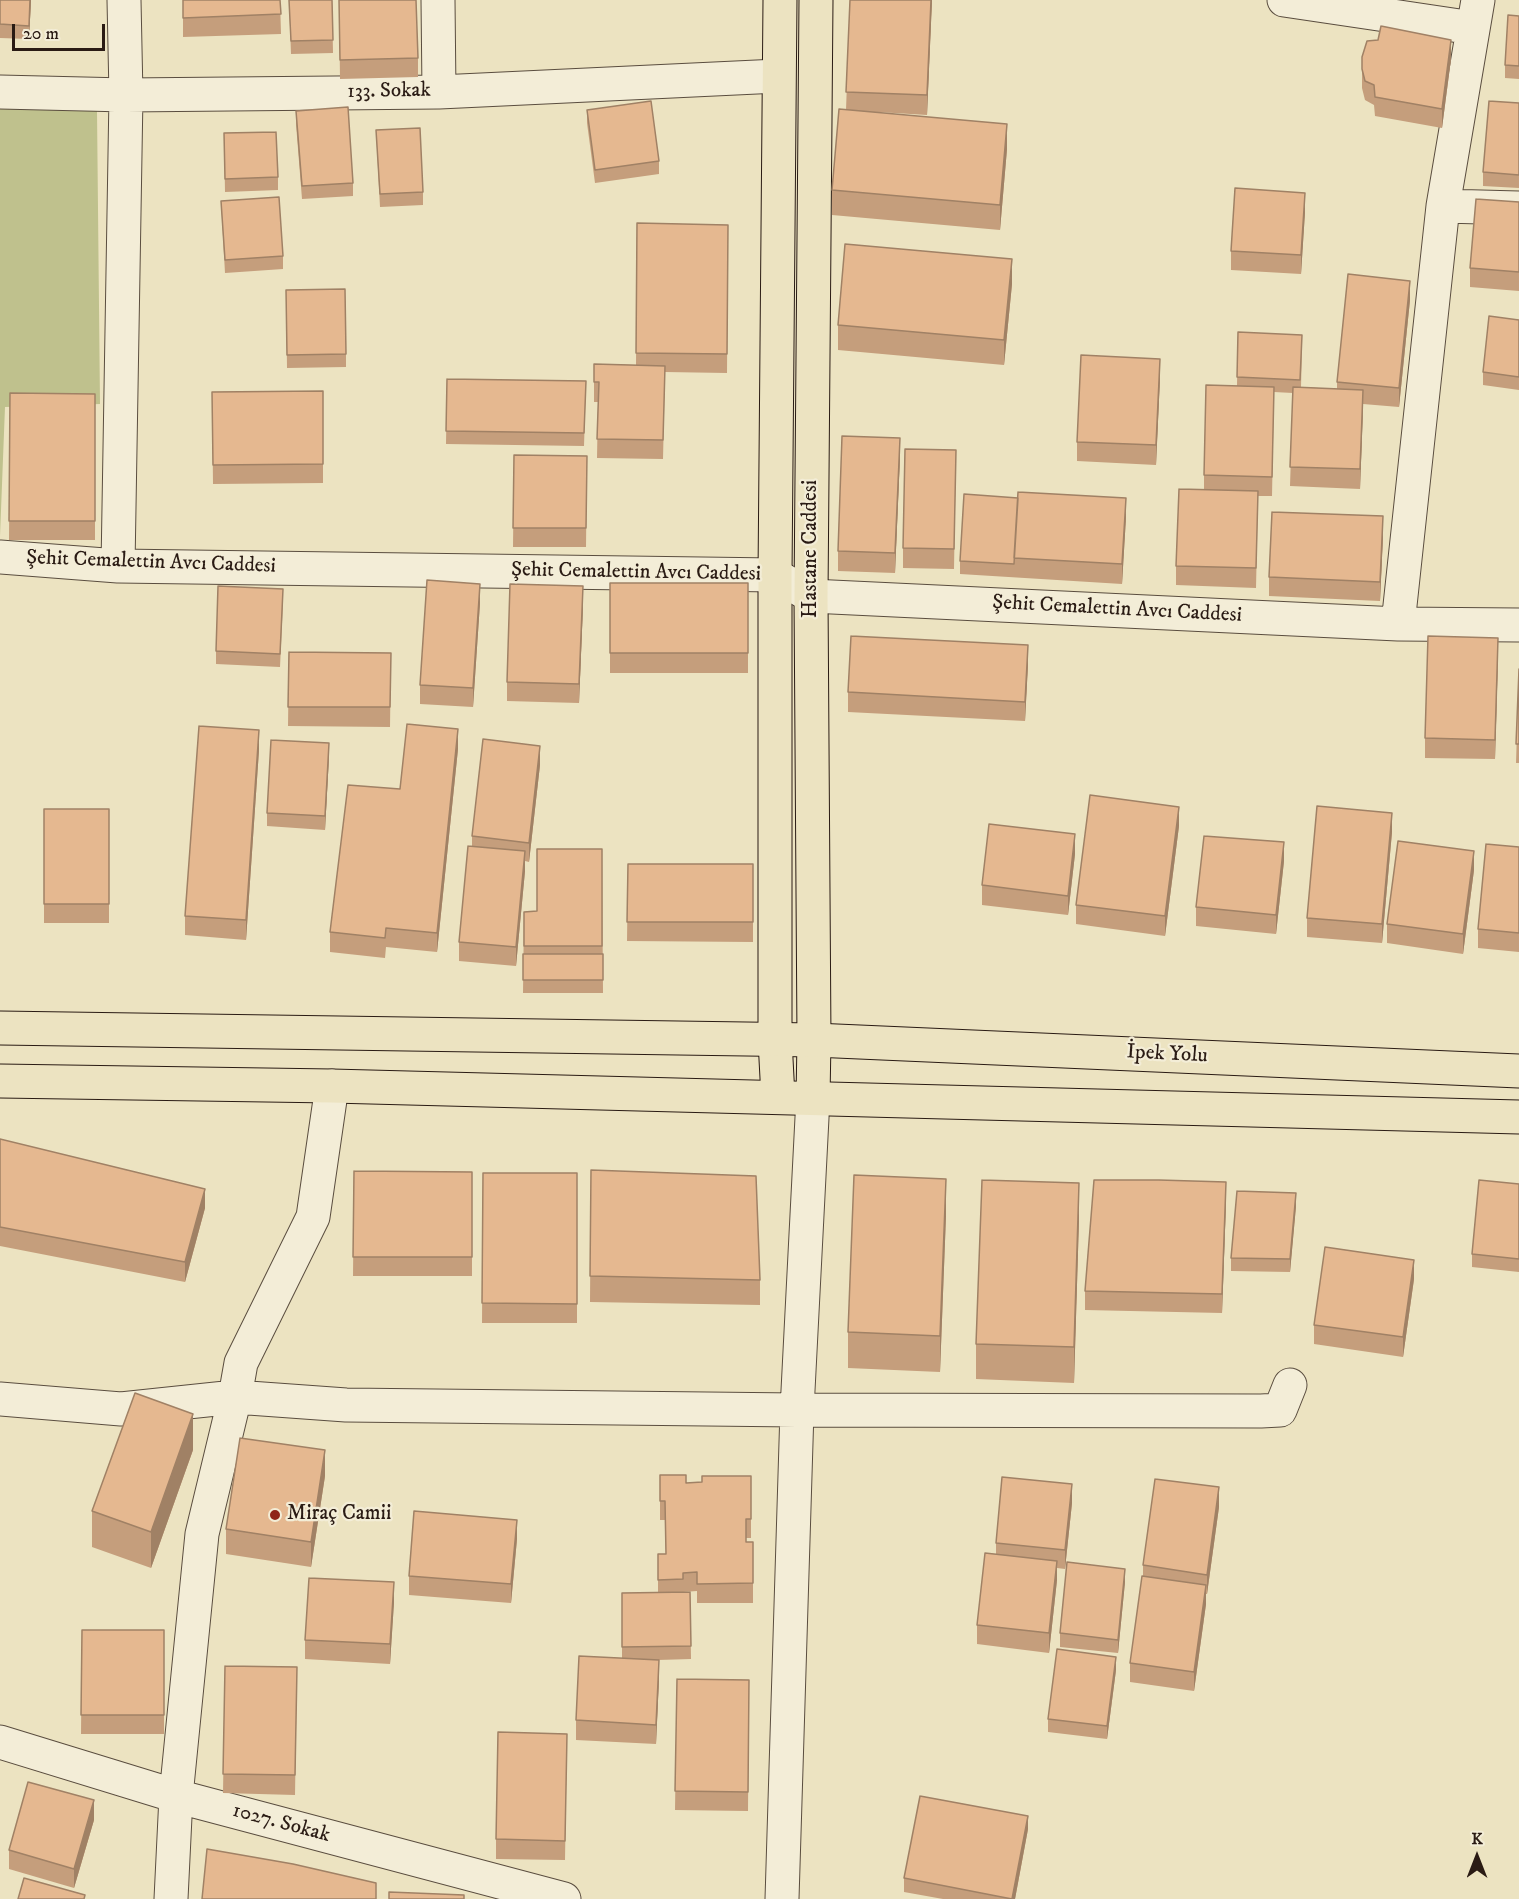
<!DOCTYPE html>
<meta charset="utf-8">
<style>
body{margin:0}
#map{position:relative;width:1519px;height:1899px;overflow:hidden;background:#ece3c1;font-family:"IM FELL DW Pica",serif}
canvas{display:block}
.north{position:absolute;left:1447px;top:1827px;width:60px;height:60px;-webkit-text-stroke:4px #f3edd7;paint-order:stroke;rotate:0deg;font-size:16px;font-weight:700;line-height:24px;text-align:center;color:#2a1b14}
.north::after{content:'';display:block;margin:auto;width:21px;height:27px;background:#2a1b14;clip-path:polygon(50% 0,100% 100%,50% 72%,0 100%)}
.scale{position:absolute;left:12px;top:24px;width:93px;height:27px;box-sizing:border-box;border:3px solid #2a1b14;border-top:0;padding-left:8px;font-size:18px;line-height:21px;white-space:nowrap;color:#2a1b14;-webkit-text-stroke:4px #f3edd7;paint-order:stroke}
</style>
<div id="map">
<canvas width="1519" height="1899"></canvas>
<div class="north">K</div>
<div class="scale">20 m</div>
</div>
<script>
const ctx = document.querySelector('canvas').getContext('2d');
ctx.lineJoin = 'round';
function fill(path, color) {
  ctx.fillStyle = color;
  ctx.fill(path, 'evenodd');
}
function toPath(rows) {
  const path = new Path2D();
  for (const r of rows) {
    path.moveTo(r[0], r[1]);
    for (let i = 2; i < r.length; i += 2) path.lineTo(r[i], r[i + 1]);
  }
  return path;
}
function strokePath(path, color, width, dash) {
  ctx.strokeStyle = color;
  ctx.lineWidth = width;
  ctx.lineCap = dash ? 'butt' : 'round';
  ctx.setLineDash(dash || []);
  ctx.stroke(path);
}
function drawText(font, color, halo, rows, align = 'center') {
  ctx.font = font + ' "IM FELL DW Pica",serif';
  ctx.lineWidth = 4.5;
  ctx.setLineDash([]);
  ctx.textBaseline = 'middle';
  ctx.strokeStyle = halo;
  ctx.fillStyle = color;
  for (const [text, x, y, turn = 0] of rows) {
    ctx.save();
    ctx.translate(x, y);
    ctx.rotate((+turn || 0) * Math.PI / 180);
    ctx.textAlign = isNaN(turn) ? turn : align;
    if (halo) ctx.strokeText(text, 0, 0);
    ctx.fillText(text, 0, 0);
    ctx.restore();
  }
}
fill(toPath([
 [0,107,97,111,100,404,5,407,0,536]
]), '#bfc18d');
const minor = toPath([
 [438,0,439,92],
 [1284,0,1473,28],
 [0,92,126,95,439,92,778,76],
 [1443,206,1519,208],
 [0,557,118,566,775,575,811,596,1398,624,1519,625],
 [118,566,126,95,124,0],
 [1398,624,1443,206,1478,0],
 [0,1399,121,1409,235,1397,346,1405,797,1410,1261,1411,1280,1410,1290,1385],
 [0,1742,176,1796,564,1899],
 [171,1899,176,1796,202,1534,235,1397,241,1363,313,1217,332,1086],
 [782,1899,797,1410,813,1098]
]);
const major = toPath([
 [778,1097,775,1040,775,575,780,0],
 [813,1098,814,1040,811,596,816,0]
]);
const highway = toPath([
 [0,1028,814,1040,1519,1071],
 [0,1081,332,1086,1519,1117]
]);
strokePath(minor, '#5a4d3f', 35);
strokePath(major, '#2a1b14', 35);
strokePath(highway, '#2a1b14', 35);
strokePath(minor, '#f3edd7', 33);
strokePath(major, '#ece3c1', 33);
strokePath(highway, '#ece3c1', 33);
fill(toPath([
 [0,0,31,0,29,39,0,38],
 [183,0,280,0,281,34,183,37],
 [289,0,332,0,333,53,291,54],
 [339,0,418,58,418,77,340,79],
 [850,0,932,0,927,115,878,112,1007,149,1000,230,832,215,832,190,846,110],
 [1519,16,1519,79,1505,78,1505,65],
 [1362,57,1451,59,1442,128,1375,116,1374,105,1365,100,1362,88],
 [1519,103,1519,188,1483,186,1483,172],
 [587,110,659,161,659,174,595,183,587,123],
 [296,111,353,183,353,196,302,199,296,124],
 [376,130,423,192,423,205,380,207],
 [224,133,278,177,278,190,225,192],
 [221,201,283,256,283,269,225,273],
 [1519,202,1519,291,1470,287,1470,268],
 [1305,212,1301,274,1231,270,1231,251],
 [637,223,728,225,727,373,665,372,663,459,597,458,598,402,594,402,594,364,636,365],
 [1012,284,1004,365,838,350,838,325],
 [286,290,346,354,346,367,287,368],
 [1410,300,1399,407,1363,404,1360,489,1290,486,1293,393,1274,392,1272,496,1258,496,1256,588,1176,585,1176,566,1204,489,1204,475,1237,385,1238,332,1302,348,1301,387,1337,389,1337,382],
 [1519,320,1519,390,1483,385,1483,372],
 [1160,378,1156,465,1077,461,1077,442],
 [447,379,586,381,584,446,446,444],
 [323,391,323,483,213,484,212,392],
 [10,393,95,394,95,540,9,540],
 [956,450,954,569,903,568,903,548],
 [514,455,587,456,586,547,513,547],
 [900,457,895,573,838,571,838,551],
 [1126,517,1122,584,960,574,960,561],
 [1383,536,1380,601,1269,596,1269,577],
 [610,583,748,583,748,673,610,673],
 [283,602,280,667,216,664,216,651],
 [480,603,473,707,420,704,420,685],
 [583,606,579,703,507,701,507,682],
 [289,652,391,653,390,727,288,726],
 [1498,657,1495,759,1425,758,1425,738],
 [1028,664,1025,721,848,712,848,692],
 [1519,669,1519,763,1516,763],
 [458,749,437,952,386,947,385,958,330,952,330,932,400,789],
 [259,750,246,940,185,935,185,916],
 [329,756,325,830,267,826,267,813],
 [540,765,529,862,525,861,525,871,516,966,459,961,459,942,472,847,472,836],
 [44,809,109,809,109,923,44,923],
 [1179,826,1165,936,1076,924,1076,905],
 [1392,832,1382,943,1307,937,1307,918],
 [1519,847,1519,952,1478,948,1478,929],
 [602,849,603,993,523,993,524,912,537,911],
 [1075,854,1068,915,982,905,982,885],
 [1284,861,1276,934,1196,926,1196,907],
 [628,864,753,864,753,942,627,941],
 [1474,870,1463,954,1387,943,1387,924],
 [0,1139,205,1208,185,1282,0,1246],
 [591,1170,760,1280,760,1305,590,1302],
 [354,1171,472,1172,472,1276,353,1276],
 [483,1173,577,1173,577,1323,482,1323],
 [1519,1184,1519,1272,1472,1267,1472,1254],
 [1226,1202,1222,1313,1085,1310,1085,1291],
 [1296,1206,1290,1272,1231,1271,1231,1258],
 [946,1215,940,1372,848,1368,848,1332],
 [1079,1219,1074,1383,976,1379,976,1344],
 [1414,1279,1403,1357,1314,1344,1314,1325],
 [193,1450,151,1568,92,1547,92,1511],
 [660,1475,686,1483,702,1482,751,1476,751,1538,746,1538,746,1542,753,1542,753,1603,697,1603,697,1591,683,1592,690,1592,691,1659,658,1660,659,1679,656,1744,576,1740,576,1720,622,1658,622,1593,658,1593,658,1554,666,1554,665,1520,660,1520],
 [325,1476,311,1567,226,1554,226,1529],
 [1072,1503,1065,1569,1057,1568,1057,1580,1049,1653,977,1644,977,1625,996,1554,996,1543],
 [1219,1507,1207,1594,1206,1594,1206,1604,1194,1691,1130,1682,1130,1663,1143,1576,1143,1565],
 [517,1539,511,1603,409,1595,409,1576],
 [1125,1582,1118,1653,1060,1647,1060,1633],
 [394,1602,390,1664,305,1659,305,1640],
 [82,1630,164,1630,164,1734,81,1734],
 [225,1666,297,1667,295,1795,223,1793],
 [1116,1670,1107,1739,1048,1732,1048,1719],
 [677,1679,749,1680,748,1811,675,1810],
 [567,1734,565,1860,496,1859,496,1839],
 [94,1820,74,1888,9,1869,9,1850],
 [1028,1829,1015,1899,943,1899,904,1892,904,1878]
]), '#c59e7c');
fill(toPath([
 [30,0,31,0,29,39,29,26],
 [931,0,932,0,927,115,927,95],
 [1451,40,1451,59,1442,128,1442,109],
 [1007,124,1007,149,1000,230,1000,205],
 [1305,193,1305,212,1301,274,1301,255],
 [1012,259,1012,284,1004,365,1004,340],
 [1410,281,1410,300,1399,407,1399,388],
 [1160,359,1160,378,1156,465,1156,445],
 [1363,390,1363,410,1360,489,1360,469],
 [900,438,900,457,895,573,895,553],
 [1126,498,1126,517,1122,584,1122,564],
 [1383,516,1383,536,1380,601,1380,582],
 [480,584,480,603,473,707,473,688],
 [583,586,583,606,579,703,579,684],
 [1498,638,1498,657,1495,759,1495,740],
 [1028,645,1028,664,1025,721,1025,702],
 [458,729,458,749,437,952,437,933],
 [259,730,259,750,246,940,246,920],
 [329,743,329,756,325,830,325,816],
 [540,746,540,765,529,862,529,843],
 [1179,807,1179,826,1165,936,1165,916],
 [1392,813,1392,832,1382,943,1382,924],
 [1075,834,1075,854,1068,915,1068,896],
 [1284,842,1284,861,1276,934,1276,915],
 [525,851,525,871,516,966,516,947],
 [1474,851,1474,870,1463,954,1463,934],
 [946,1179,946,1215,940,1372,940,1336],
 [1226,1182,1226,1202,1222,1313,1222,1294],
 [1079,1183,1079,1219,1074,1383,1074,1347],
 [205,1189,205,1208,185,1282,185,1262],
 [1296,1193,1296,1206,1290,1272,1290,1259],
 [1414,1260,1414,1279,1403,1357,1403,1337],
 [193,1414,193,1450,151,1568,151,1532],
 [325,1450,325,1476,311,1567,311,1542],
 [1072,1484,1072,1503,1065,1569,1065,1550],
 [1219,1487,1219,1507,1207,1594,1207,1575],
 [517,1520,517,1539,511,1603,511,1584],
 [1057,1561,1057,1580,1049,1653,1049,1633],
 [1125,1569,1125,1582,1118,1653,1118,1640],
 [394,1582,394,1602,390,1664,390,1644],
 [1206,1585,1206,1604,1194,1691,1194,1672],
 [1116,1657,1116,1670,1107,1739,1107,1726],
 [659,1660,659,1679,656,1744,656,1725],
 [94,1800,94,1820,74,1888,74,1869],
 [1028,1816,1028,1829,1015,1899,1012,1899]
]), '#a08165');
const building = toPath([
 [0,0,30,0,29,26,0,24,0,0],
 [183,0,280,0,281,14,183,18,183,0],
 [289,0,332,0,333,40,291,41,289,0],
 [339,0,416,0,418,58,340,60,339,0],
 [850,0,931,0,927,95,846,92,850,0],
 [1508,15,1519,16,1519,66,1505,65,1508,15],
 [1381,26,1451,40,1442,109,1375,97,1374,85,1365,81,1362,69,1362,57,1367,41,1378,40,1381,26],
 [651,101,659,161,595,170,587,110,651,101],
 [1489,101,1519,103,1519,175,1483,172,1489,101],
 [348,107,353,183,302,186,296,111,348,107],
 [839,109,1007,124,1000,205,832,190,839,109],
 [420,128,423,192,380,194,376,130,420,128],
 [276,132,278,177,225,179,224,133,276,132],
 [1235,188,1305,193,1301,255,1231,251,1235,188],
 [279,197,283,256,225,260,221,201,279,197],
 [1476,199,1519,202,1519,272,1470,268,1476,199],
 [637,223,728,225,727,354,636,353,637,223],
 [845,244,1012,259,1004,340,838,325,845,244],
 [1348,274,1410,281,1399,388,1337,382,1348,274],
 [345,289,346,354,287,355,286,290,345,289],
 [1489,316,1519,320,1519,377,1483,372,1489,316],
 [1238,332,1302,335,1300,380,1237,377,1238,332],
 [1081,355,1160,359,1156,445,1077,442,1081,355],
 [594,364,665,366,663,440,597,439,599,382,594,382,594,364],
 [447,379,586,381,584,433,446,431,447,379],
 [1206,385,1274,387,1272,477,1204,475,1206,385],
 [1293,387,1363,390,1360,469,1290,467,1293,387],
 [323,391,323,464,213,465,212,392,323,391],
 [10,393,95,394,95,521,9,521,10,393],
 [842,436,900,438,895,553,838,551,842,436],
 [905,449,956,450,954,549,903,548,905,449],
 [514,455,587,456,586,528,513,528,514,455],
 [1179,489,1258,491,1256,568,1176,566,1179,489],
 [1018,492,1126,498,1122,564,1014,558,1018,492],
 [964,494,1018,498,1014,564,960,561,964,494],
 [1272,512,1383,516,1380,582,1269,577,1272,512],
 [427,580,480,584,473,688,420,685,427,580],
 [610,583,748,583,748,653,610,653,610,583],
 [510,584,583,586,579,684,507,682,510,584],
 [218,586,283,589,280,654,216,651,218,586],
 [851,636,1028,645,1025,702,848,692,851,636],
 [1428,636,1498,638,1495,740,1425,738,1428,636],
 [289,652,391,653,390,707,288,707,289,652],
 [1519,669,1519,744,1516,744,1519,669],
 [407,724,458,729,437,933,386,928,385,938,330,932,348,785,400,789,407,724],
 [199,726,259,730,246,920,185,916,199,726],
 [483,739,540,746,529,843,472,836,483,739],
 [271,740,329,743,325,816,267,813,271,740],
 [1090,795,1179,807,1165,916,1076,905,1090,795],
 [1317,806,1392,813,1382,924,1307,918,1317,806],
 [44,809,109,809,109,904,44,904,44,809],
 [989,824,1075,834,1068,896,982,885,989,824],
 [1204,836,1284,842,1276,915,1196,907,1204,836],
 [1398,841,1474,851,1463,934,1387,924,1398,841],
 [1486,844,1519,847,1519,933,1478,929,1486,844],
 [468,846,525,851,516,947,459,942,468,846],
 [537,849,602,849,602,946,524,946,524,912,537,911,537,849],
 [628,864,753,864,753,922,627,922,628,864],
 [523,954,603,954,603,980,523,980,523,954],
 [0,1139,205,1189,185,1262,0,1227,0,1139],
 [591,1170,756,1176,760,1280,590,1276,591,1170],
 [354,1171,472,1172,472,1257,353,1257,354,1171],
 [483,1173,577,1173,577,1304,482,1303,483,1173],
 [854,1175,946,1179,940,1336,848,1332,854,1175],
 [982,1180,1079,1183,1074,1347,976,1344,982,1180],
 [1094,1180,1159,1180,1226,1182,1222,1294,1085,1291,1094,1180],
 [1479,1180,1519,1184,1519,1259,1472,1254,1479,1180],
 [1237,1191,1296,1193,1290,1259,1231,1258,1237,1191],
 [1325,1247,1414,1260,1403,1337,1314,1325,1325,1247],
 [135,1393,193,1414,151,1532,92,1511,135,1393],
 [240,1438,325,1450,311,1542,226,1529,240,1438],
 [660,1475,686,1475,686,1483,702,1482,702,1476,751,1476,751,1519,746,1519,746,1542,753,1542,753,1583,697,1584,697,1572,683,1573,683,1579,658,1580,658,1554,666,1554,665,1501,660,1501,660,1475],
 [1002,1477,1072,1484,1065,1550,996,1543,1002,1477],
 [1155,1479,1219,1487,1207,1575,1143,1565,1155,1479],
 [414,1511,517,1520,511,1584,409,1576,414,1511],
 [985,1553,1057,1561,1049,1633,977,1625,985,1553],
 [1067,1562,1125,1569,1118,1640,1060,1633,1067,1562],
 [1142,1576,1206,1585,1194,1672,1130,1663,1142,1576],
 [309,1578,394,1582,390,1644,305,1640,309,1578],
 [690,1592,691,1646,622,1647,622,1593,690,1592],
 [82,1630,164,1630,164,1715,81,1715,82,1630],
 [1057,1649,1116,1657,1107,1726,1048,1719,1057,1649],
 [579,1656,659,1660,656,1725,576,1720,579,1656],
 [225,1666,297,1667,295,1775,223,1774,225,1666],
 [677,1679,749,1680,748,1792,675,1791,677,1679],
 [498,1732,567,1734,565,1841,496,1839,498,1732],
 [28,1782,94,1800,74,1869,9,1850,28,1782],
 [920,1796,1028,1816,1012,1899,904,1878,920,1796],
 [207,1849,293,1864,376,1883,376,1899,202,1899,207,1849],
 [24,1878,85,1895,84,1899,18,1899,24,1878],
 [389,1892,464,1895,464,1899,389,1899,389,1892]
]);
fill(building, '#e5b890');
strokePath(building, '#a08165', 1.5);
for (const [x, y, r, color] of [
 [275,1515,6,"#8f2418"]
]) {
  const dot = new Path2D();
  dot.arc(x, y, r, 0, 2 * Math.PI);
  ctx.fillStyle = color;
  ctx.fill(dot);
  strokePath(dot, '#f3edd7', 2);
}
drawText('21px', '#2a1b14', '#f3edd7', [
 ["133. Sokak",389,92,-1],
 ["Hastane Caddesi",812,549,-90],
 ["Şehit Cemalettin Avcı Caddesi",151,563,2],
 ["Şehit Cemalettin Avcı Caddesi",636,573,1],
 ["Şehit Cemalettin Avcı Caddesi",1117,610,3],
 ["İpek Yolu",1167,1055,3],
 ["1027. Sokak",281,1824,15]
]);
drawText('21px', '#2a1b14', '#f3edd7', [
 ["Miraç Camii",287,1515]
], 'left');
</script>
